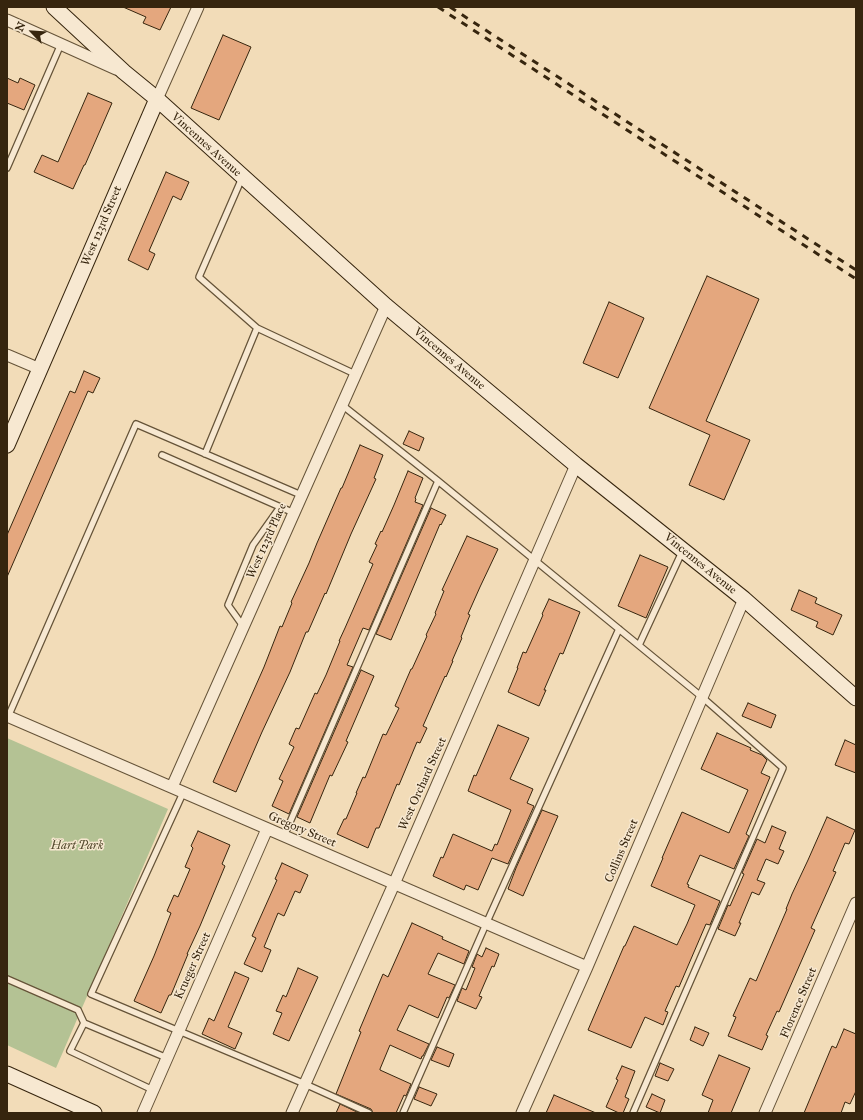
<!DOCTYPE html>
<style>
body{margin:0}
#map{position:relative;width:863px;height:1120px;overflow:hidden;background:#f2dcb8;font-family:"IM FELL Great Primer",serif}
canvas{display:block}
.frame{position:absolute;inset:0;border:8px solid #36250e;pointer-events:none}
.north{position:absolute;left:12px;top:12px;width:40px;height:40px;-webkit-text-stroke:3px #f7e8d1;paint-order:stroke;rotate:295deg;font-size:11px;font-weight:700;line-height:16px;text-align:center;color:#36250e}
.north::after{content:'';display:block;margin:auto;width:14px;height:18px;background:#36250e;clip-path:polygon(50% 0,100% 100%,50% 72%,0 100%)}
</style>
<div id="map">
<canvas width="863" height="1120"></canvas>
<div class="frame"></div>
<div class="north">N</div>
</div>
<script>
const ctx = document.querySelector('canvas').getContext('2d');
ctx.lineJoin = 'round';
function fill(path, color) {
  ctx.fillStyle = color;
  ctx.fill(path, 'evenodd');
}
function toPath(rows) {
  const path = new Path2D();
  for (const r of rows) {
    path.moveTo(r[0], r[1]);
    for (let i = 2; i < r.length; i += 2) path.lineTo(r[i], r[i + 1]);
  }
  return path;
}
function strokePath(path, color, width, dash) {
  ctx.strokeStyle = color;
  ctx.lineWidth = width;
  ctx.lineCap = dash ? 'butt' : 'round';
  ctx.setLineDash(dash || []);
  ctx.stroke(path);
}
function drawText(font, color, halo, rows, align = 'center') {
  ctx.font = font + ' "IM FELL Great Primer",serif';
  ctx.lineWidth = 3;
  ctx.setLineDash([]);
  ctx.textBaseline = 'middle';
  ctx.strokeStyle = halo;
  ctx.fillStyle = color;
  for (const [text, x, y, turn = 0] of rows) {
    ctx.save();
    ctx.translate(x, y);
    ctx.rotate((+turn || 0) * Math.PI / 180);
    ctx.textAlign = isNaN(turn) ? turn : align;
    if (halo) ctx.strokeText(text, 0, 0);
    ctx.fillText(text, 0, 0);
    ctx.restore();
  }
}
fill(toPath([
 [7,738,168,809,56,1068,7,1045]
]), '#b4c294');
const building = toPath([
 [123,7,171,7,160,30,143,23,146,17,123,7],
 [223,35,251,47,219,120,191,108,223,35],
 [7,78,18,83,20,78,35,85,24,110,7,103,7,78],
 [88,93,112,103,85,165,84,165,73,189,34,172,42,155,58,162,88,93],
 [166,172,189,182,181,200,173,196,149,251,155,254,148,270,128,260,166,172],
 [707,276,759,299,706,421,750,440,724,500,689,485,710,435,649,408,707,276],
 [609,302,644,318,618,378,583,363,609,302],
 [84,371,100,378,93,393,88,391,7,577,7,535,70,391,75,393,84,371],
 [409,431,424,438,419,451,403,444,409,431],
 [360,445,383,455,374,478,376,479,351,534,326,594,325,593,308,632,306,632,290,672,262,732,236,792,213,782,264,667,280,626,282,627,292,603,291,602,309,563,317,543,341,488,342,488,360,445],
 [408,471,423,478,415,498,416,499,415,502,423,505,369,630,363,628,347,665,353,667,289,814,272,806,283,781,279,779,294,747,289,744,296,728,299,729,315,693,317,694,326,675,340,641,339,641,345,628,373,564,369,562,377,545,375,544,381,531,382,532,394,505,408,471],
 [431,508,446,515,441,525,440,524,391,640,376,634,431,508],
 [467,536,498,549,480,587,468,614,470,615,461,637,462,638,452,661,453,661,446,677,445,676,423,726,427,728,420,743,417,742,399,785,397,784,379,828,376,828,368,848,337,834,344,819,346,819,357,793,356,793,363,777,365,778,383,734,386,735,399,708,395,706,411,669,412,669,427,636,426,635,436,614,435,613,444,591,442,590,467,536],
 [640,555,668,567,646,618,618,606,640,555],
 [799,590,817,598,815,603,842,615,833,635,816,627,818,622,791,610,799,590],
 [549,599,580,612,563,654,560,653,544,690,546,690,539,706,508,692,518,668,517,668,523,652,526,653,543,615,542,614,549,599],
 [361,670,374,676,346,741,348,742,332,776,330,775,310,823,297,817,361,670],
 [748,703,776,715,771,728,742,716,748,703],
 [498,725,529,738,510,779,533,789,527,803,534,806,508,864,492,858,478,890,466,885,464,890,433,876,441,857,443,858,453,834,492,851,495,844,497,845,511,810,468,791,474,775,476,776,498,725],
 [717,733,751,748,750,750,762,755,767,760,761,773,770,777,746,834,749,836,734,869,700,855,687,884,689,885,688,887,720,901,710,925,706,924,679,987,676,986,665,1011,668,1012,663,1025,645,1017,631,1048,588,1030,624,946,625,946,634,926,677,945,687,924,695,905,651,886,663,858,662,858,682,812,729,833,748,790,701,769,717,733],
 [845,740,856,745,856,773,835,765,845,740],
 [542,810,558,816,523,896,508,889,516,868,542,810],
 [827,817,855,830,849,844,845,843,833,871,836,872,811,928,815,930,779,1012,777,1011,766,1035,768,1036,762,1050,728,1036,736,1017,733,1016,750,978,756,981,787,909,786,909,792,894,808,860,827,817],
 [772,826,786,832,779,849,784,851,778,864,766,859,757,880,765,883,759,895,752,892,739,923,741,923,735,936,718,929,728,905,730,906,744,874,742,873,757,839,765,843,772,826],
 [198,831,230,845,222,864,225,866,200,926,187,954,188,954,171,995,169,995,161,1013,134,1001,154,956,171,913,167,911,174,895,178,897,190,869,185,867,193,848,191,846,198,831],
 [282,863,308,875,300,893,295,891,284,916,278,913,264,947,271,950,262,972,244,964,256,938,252,936,277,880,275,879,282,863],
 [412,923,443,937,442,939,469,951,464,964,438,953,428,974,455,985,449,998,447,997,438,1018,409,1005,397,1030,429,1044,423,1056,422,1056,421,1059,390,1045,380,1069,380,1070,411,1084,406,1096,404,1095,396,1113,373,1113,371,1109,336,1094,361,1032,359,1031,383,974,388,977,412,923],
 [486,948,499,954,494,967,492,966,479,996,482,997,476,1009,457,1001,462,988,466,990,475,968,472,967,477,954,482,957,486,948],
 [298,968,318,977,289,1041,273,1034,282,1013,276,1011,283,995,286,997,298,968],
 [235,972,249,978,228,1027,242,1033,235,1049,202,1034,209,1018,214,1021,235,972],
 [695,1027,709,1033,703,1046,690,1040,695,1027],
 [844,1029,856,1034,856,1091,850,1104,845,1102,841,1113,804,1113,832,1046,836,1048,844,1029],
 [437,1047,454,1054,449,1067,431,1060,437,1047],
 [719,1055,750,1068,731,1113,708,1113,713,1100,702,1095,719,1055],
 [660,1063,674,1069,668,1081,655,1076,660,1063],
 [622,1066,635,1071,625,1097,629,1099,623,1113,619,1113,606,1107,618,1080,616,1079,622,1066],
 [419,1087,437,1094,431,1106,414,1099,419,1087],
 [652,1094,665,1100,660,1113,646,1107,652,1094],
 [554,1095,596,1113,546,1113,554,1095],
 [340,1104,359,1113,336,1113,340,1104]
]);
fill(building, '#e4a77e');
strokePath(building, '#36250e', 1);
const lane = toPath([
 [7,168,61,44],
 [242,178,199,277,257,328,355,374],
 [342,405,438,481,702,697,783,768,633,1113],
 [205,454,257,328],
 [162,455,294,513],
 [243,626,228,605,253,545,280,507],
 [639,645,682,552],
 [8,717,136,424,301,495],
 [183,793,91,994,305,1084,369,1113],
 [284,836,438,481],
 [7,979,78,1010,84,1023],
 [153,1090,70,1051,84,1023,167,1058],
 [403,1113,486,924,619,629]
]);
const street = toPath([
 [7,20,116,69],
 [157,99,198,7],
 [7,355,40,369],
 [7,716,587,967],
 [172,787,386,306],
 [143,1113,267,829],
 [292,1113,394,884,576,465],
 [522,1113,587,967,744,599],
 [765,1113,856,903]
]);
const secondary = toPath([
 [54,7,124,72,157,99,386,306,576,465,744,599,856,698],
 [7,445,157,99],
 [7,1074,94,1113]
]);
strokePath(lane, '#655338', 8);
strokePath(street, '#655338', 13);
strokePath(secondary, '#36250e', 17);
strokePath(lane, '#f7e8d1', 5.5);
strokePath(street, '#f7e8d1', 11);
strokePath(secondary, '#f7e8d1', 15);
strokePath(toPath([
 [438,7,856,279],
 [450,7,856,270]
]), '#36250e', 3, [7, 7]);
drawText('12px', '#36250e', '#f7e8d1', [
 ["Vincennes Avenue",206,145,42],
 ["West 123rd Street",102,226,-67],
 ["Vincennes Avenue",449,359,40],
 ["West 123rd Place",267,541,-66],
 ["Vincennes Avenue",700,564,39],
 ["West Orchard Street",423,784,-66],
 ["Gregory Street",302,830,23],
 ["Collins Street",622,851,-67],
 ["Krueger Street",193,966,-66],
 ["Florence Street",799,1003,-67]
]);
drawText('italic 12px', '#564c30', '#f7e8d1', [
 ["Hart Park",77,846]
]);
</script>
